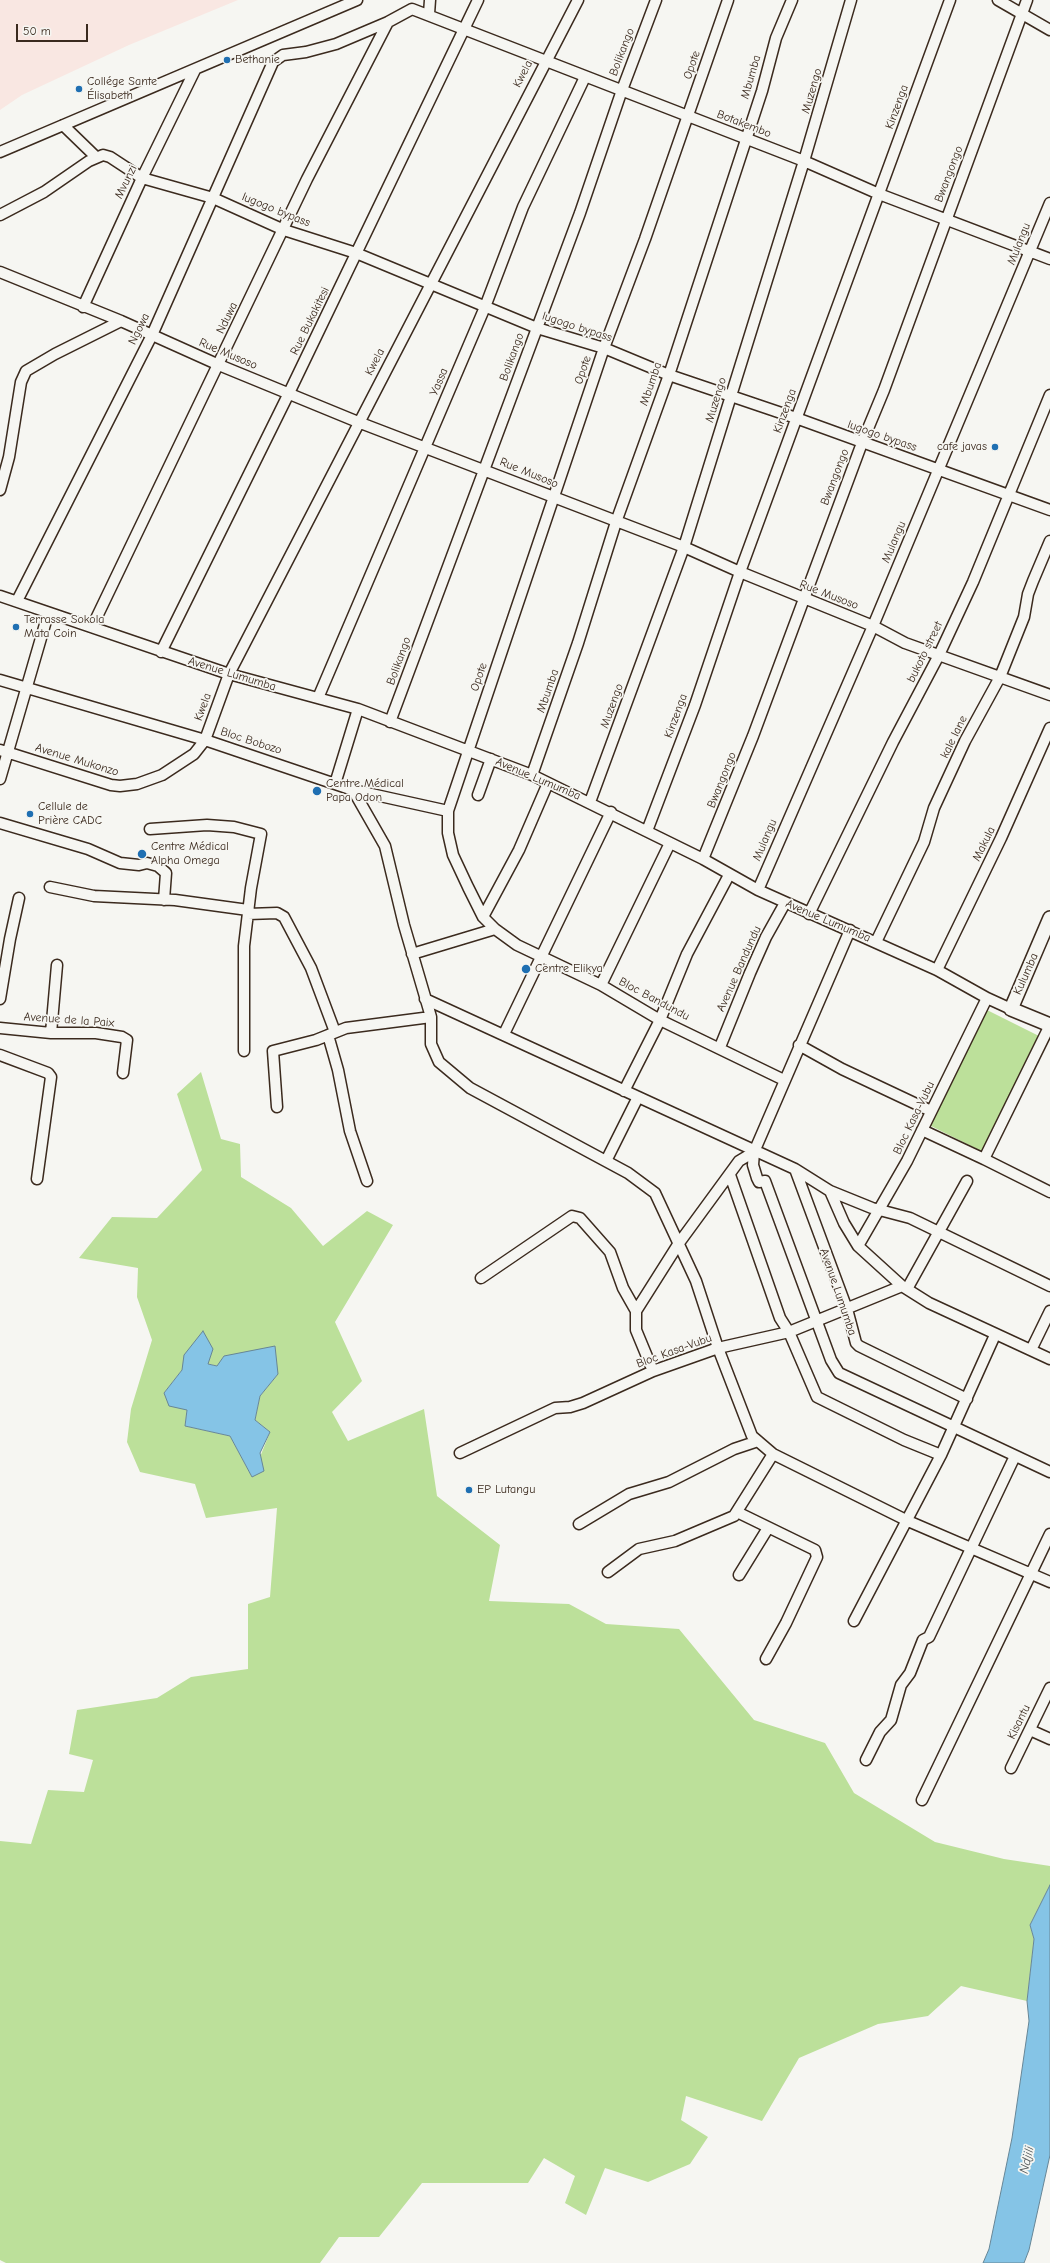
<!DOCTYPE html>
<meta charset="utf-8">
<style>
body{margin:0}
#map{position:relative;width:1050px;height:2263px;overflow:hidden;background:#f6f6f2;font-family:"Comic Neue",sans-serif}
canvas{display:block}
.scale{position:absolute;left:16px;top:24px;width:72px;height:18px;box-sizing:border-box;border:2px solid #3b2a1e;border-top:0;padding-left:5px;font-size:12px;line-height:14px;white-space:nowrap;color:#3b2a1e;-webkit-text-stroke:3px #f6f6f2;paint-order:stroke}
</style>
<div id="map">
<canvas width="1050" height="2263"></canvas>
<div class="scale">50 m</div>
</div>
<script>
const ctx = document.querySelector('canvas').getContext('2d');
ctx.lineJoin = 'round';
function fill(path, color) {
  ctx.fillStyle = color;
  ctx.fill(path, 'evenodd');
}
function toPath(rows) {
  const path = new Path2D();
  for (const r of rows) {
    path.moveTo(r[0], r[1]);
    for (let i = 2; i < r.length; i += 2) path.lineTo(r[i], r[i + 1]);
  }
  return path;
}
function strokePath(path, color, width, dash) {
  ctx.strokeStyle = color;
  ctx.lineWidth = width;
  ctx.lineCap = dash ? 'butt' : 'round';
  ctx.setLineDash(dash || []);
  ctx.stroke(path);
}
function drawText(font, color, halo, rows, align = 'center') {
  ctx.font = font + ' "Comic Neue",sans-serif';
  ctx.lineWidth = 3.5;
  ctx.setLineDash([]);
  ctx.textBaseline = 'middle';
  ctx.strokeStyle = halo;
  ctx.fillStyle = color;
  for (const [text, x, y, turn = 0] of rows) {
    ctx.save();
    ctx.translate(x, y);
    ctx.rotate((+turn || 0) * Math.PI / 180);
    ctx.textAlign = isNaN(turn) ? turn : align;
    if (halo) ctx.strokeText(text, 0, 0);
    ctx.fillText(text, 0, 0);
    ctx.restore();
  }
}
fill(toPath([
 [0,0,238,0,129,45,22,95,0,110]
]), '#f9e7e2');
fill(toPath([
 [987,1010,1041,1037,983,1152,929,1125],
 [201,1072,221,1139,240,1144,241,1177,291,1208,323,1246,367,1211,393,1225,335,1322,362,1381,332,1412,348,1441,424,1409,437,1496,500,1545,489,1601,569,1604,606,1624,679,1629,754,1720,825,1743,854,1793,935,1842,1004,1859,1050,1866,1050,1885,1030,1925,1034,1939,1027,2001,961,1986,928,2016,878,2024,799,2058,762,2121,686,2096,681,2120,708,2137,690,2164,648,2182,605,2168,586,2215,565,2203,575,2176,544,2158,528,2183,422,2183,379,2237,339,2237,320,2263,6,2263,0,2260,0,1841,31,1844,48,1790,84,1792,93,1760,69,1754,77,1710,157,1698,191,1677,248,1669,248,1604,270,1597,277,1508,206,1518,195,1484,140,1472,127,1442,131,1409,152,1340,137,1297,138,1268,79,1258,112,1217,157,1218,202,1170,177,1094],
 [224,1356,278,1374,260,1396,255,1420,270,1432,252,1477,230,1436,185,1426,187,1410,164,1393,182,1370,208,1364,218,1366]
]), '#bce09a');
const water = toPath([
 [203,1331,213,1349,208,1364,217,1366,224,1356,275,1346,278,1374,260,1396,255,1420,270,1432,260,1453,264,1471,252,1477,230,1436,185,1426,187,1410,169,1406,164,1393,182,1370,184,1355,203,1331],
 [1050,1885,1050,2155,1029,2250,1024,2263,983,2263,989,2249,1012,2138,1029,2021,1027,2001,1034,1939,1030,1925,1050,1885]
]);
fill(water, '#85c4e6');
strokePath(water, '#678696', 1);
const minor = toPath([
 [728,0,645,239,604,348,448,811,448,833,453,855,468,887,483,917,495,929,517,945,601,985,660,1020,784,1080],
 [998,0,1050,30],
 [429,14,430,0],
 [63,125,96,157],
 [0,152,357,0],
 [0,215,44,192,89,161,103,155,110,157,142,178,213,198,284,230,356,253,537,328,604,348,669,375,796,418,1050,510],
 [0,272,121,321,219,365,358,422,684,547,740,572,873,626,905,643,1050,695],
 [83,307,142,178,195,70],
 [0,490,9,457,21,382,26,371,55,354,121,321],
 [0,596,229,674,358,709,532,775,703,859,758,890,937,970,987,998,1011,1009],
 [17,601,152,335,273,62,283,55,306,52,336,44,388,22,412,9,804,161,879,194,1050,259],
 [92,627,307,179,388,22],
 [161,652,289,393,478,0],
 [0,680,205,740,353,790,448,811],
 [318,698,485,307,523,207,585,77],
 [390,722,580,213,622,90,656,0],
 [0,750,111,785,120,786,137,784,162,775,194,754,205,740,229,674,578,0],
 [532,775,578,643,616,522,669,375,762,91,776,38,792,0],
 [0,779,48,614],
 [335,784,358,709],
 [353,790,385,846,404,925,431,1017,431,1044,439,1062,470,1088,628,1173,655,1193,696,1281,718,1348,752,1436,773,1454,908,1521,1050,1582],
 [478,795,491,759],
 [590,802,684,547,804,161,851,0],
 [0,823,88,849,120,863,139,865,147,863,158,866,166,873,164,900],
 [150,829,207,825,234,827,261,834,251,888,244,946,244,1051],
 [647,831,695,705,740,572,950,0],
 [703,859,753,736,862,443,884,390,1027,0],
 [50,887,94,896,175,900,248,910],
 [758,890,873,626,1050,203],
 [248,914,277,913,284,917,311,968,335,1032],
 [809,914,893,742,939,655,973,582,1050,395],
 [483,917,519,850,548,783],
 [850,930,754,1152,753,1165,757,1178,759,1182,765,1181,831,1360,839,1373,1050,1472],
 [876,942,924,842,934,808,965,741,1000,677,1024,617,1028,594,1033,581,1050,541],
 [412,954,495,929],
 [937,970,1001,838,1050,728],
 [601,985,670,843],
 [0,999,10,939,19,898],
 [425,999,795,1169,830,1191,872,1208,910,1218,1050,1286],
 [0,1028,51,1033,96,1033,122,1037,127,1040,123,1073],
 [51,1033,57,965],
 [504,1034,611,812],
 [328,1035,338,1070,350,1131,367,1181],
 [799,1045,842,1069,931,1111],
 [720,1047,750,973,766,937,785,903],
 [0,1055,48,1073,51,1077,37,1179],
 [624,1091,660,1020,687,954,729,875],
 [277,1107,273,1051,316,1040,346,1028,431,1017],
 [922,1130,984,1159,1050,1025],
 [984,1159,1050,1192],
 [606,1161,638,1097],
 [795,1169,847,1309,856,1343,859,1346,967,1399],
 [730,1175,780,1318,789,1332,817,1397,904,1440,941,1455],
 [830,1191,844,1223,858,1246,902,1286,929,1303,1050,1359],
 [858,1246,907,1161,987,998],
 [481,1278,572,1216,580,1218,610,1252,623,1288,636,1311],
 [907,1289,967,1181],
 [1031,1350,1050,1311],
 [653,1371,636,1330,636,1311,679,1243,739,1161,754,1152],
 [460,1453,555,1408,570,1407,583,1403,653,1371,718,1348,789,1332,902,1286],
 [737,1512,815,1550,817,1557,786,1623,766,1659],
 [579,1524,629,1494,669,1482,734,1449,758,1441],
 [608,1572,639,1549,675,1541,734,1516,773,1454],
 [739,1575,768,1528],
 [854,1621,941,1455,995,1335],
 [1030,1730,1050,1739],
 [866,1760,880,1732,891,1720,901,1685,910,1673,923,1640,929,1637,1015,1456],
 [1011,1768,1050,1688],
 [922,1800,1050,1534]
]);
const tertiary = toPath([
 [1050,918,1011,1009,1050,1025]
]);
strokePath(minor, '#3b2a1e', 13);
strokePath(tertiary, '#3b2a1e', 16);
strokePath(minor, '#f6f6f2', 10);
strokePath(tertiary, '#f6f6f2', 13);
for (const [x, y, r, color] of [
 [227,60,4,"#1f6fb2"],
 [79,89,4,"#1f6fb2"],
 [995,447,4,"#1f6fb2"],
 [16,627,4,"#1f6fb2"],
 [317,791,5,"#1f6fb2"],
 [30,814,4,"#1f6fb2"],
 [142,854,5,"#1f6fb2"],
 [526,969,5,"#1f6fb2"],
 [469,1490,4,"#1f6fb2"]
]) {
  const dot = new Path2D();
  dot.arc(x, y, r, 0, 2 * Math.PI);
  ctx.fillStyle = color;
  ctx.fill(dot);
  strokePath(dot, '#f6f6f2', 1.5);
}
drawText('12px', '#3b2a1e', '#f6f6f2', [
 ["Bolikango",622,52,-69],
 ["Opote",692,65,-71],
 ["Kwela",523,74,-63],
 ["Mbumba",751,77,-74],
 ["Muzengo",812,91,-74],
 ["Kinzenga",897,107,-70],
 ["Botakembo",744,124,21],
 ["Bwangongo",949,174,-69],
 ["Mvunzi",126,182,-64],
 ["lugogo bypass",276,210,22],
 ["Mulangu",1019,244,-68],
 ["Nduwa",227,318,-64],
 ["Rue Bukakitesi",310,321,-64],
 ["lugogo bypass",577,327,18],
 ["Ngowa",139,329,-64],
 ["Rue Musoso",228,354,23],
 ["Bolikango",512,357,-70],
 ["Kwela",375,362,-63],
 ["Opote",583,370,-71],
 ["Yassa",439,382,-67],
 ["Mbumba",651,384,-71],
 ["Muzengo",716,400,-73],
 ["Kinzenga",785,411,-70],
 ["lugogo bypass",882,436,19],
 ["Rue Musoso",529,473,22],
 ["Bwangongo",835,477,-69],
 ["Mulangu",894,542,-67],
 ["Rue Musoso",829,595,21],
 ["bukoto street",925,652,-64],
 ["Bolikango",399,661,-70],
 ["Avenue Lumumba",232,674,17],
 ["Opote",479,677,-71],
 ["Mbumba",548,691,-71],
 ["Muzengo",612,706,-70],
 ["Kwela",203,707,-70],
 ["Kinzenga",676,716,-70],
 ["kale lane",954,737,-64],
 ["Bloc Bobozo",251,741,18],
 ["Avenue Mukonzo",77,760,17],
 ["Avenue Lumumba",538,779,23],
 ["Bwangongo",722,780,-68],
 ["Mulangu",765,840,-67],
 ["Makula",984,844,-64],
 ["Avenue Lumumba",828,921,23],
 ["Avenue Bandundu",739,969,-66],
 ["Kulumba",1026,974,-66],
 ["Bloc Bandundu",654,999,28],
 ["Avenue de la Paix",69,1020,4],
 ["Bloc Kasa-Vubu",914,1118,-64],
 ["Avenue Lumumba",838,1292,71],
 ["Bloc Kasa-Vubu",674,1351,-20],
 ["Kisantu",1019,1722,-64]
]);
drawText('12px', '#3b2a1e', '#f6f6f2', [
 ["Bethanie",235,60],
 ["Collége Sante",87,82],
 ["Élisabeth",87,96],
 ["cafe javas",987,447,"right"],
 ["Terrasse Sokola",24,620],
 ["Mata Coin",24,634],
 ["Centre Médical",326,784],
 ["Papa Odon",326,798],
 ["Cellule de",38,807],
 ["Prière CADC",38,821],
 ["Centre Médical",151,847],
 ["Alpha Omega",151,861],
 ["Centre Elikya",535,969],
 ["EP Lutangu",477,1490]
], 'left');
drawText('italic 13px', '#51585a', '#f6f6f2', [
 ["Ndjili",1027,2160,-77]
]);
</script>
